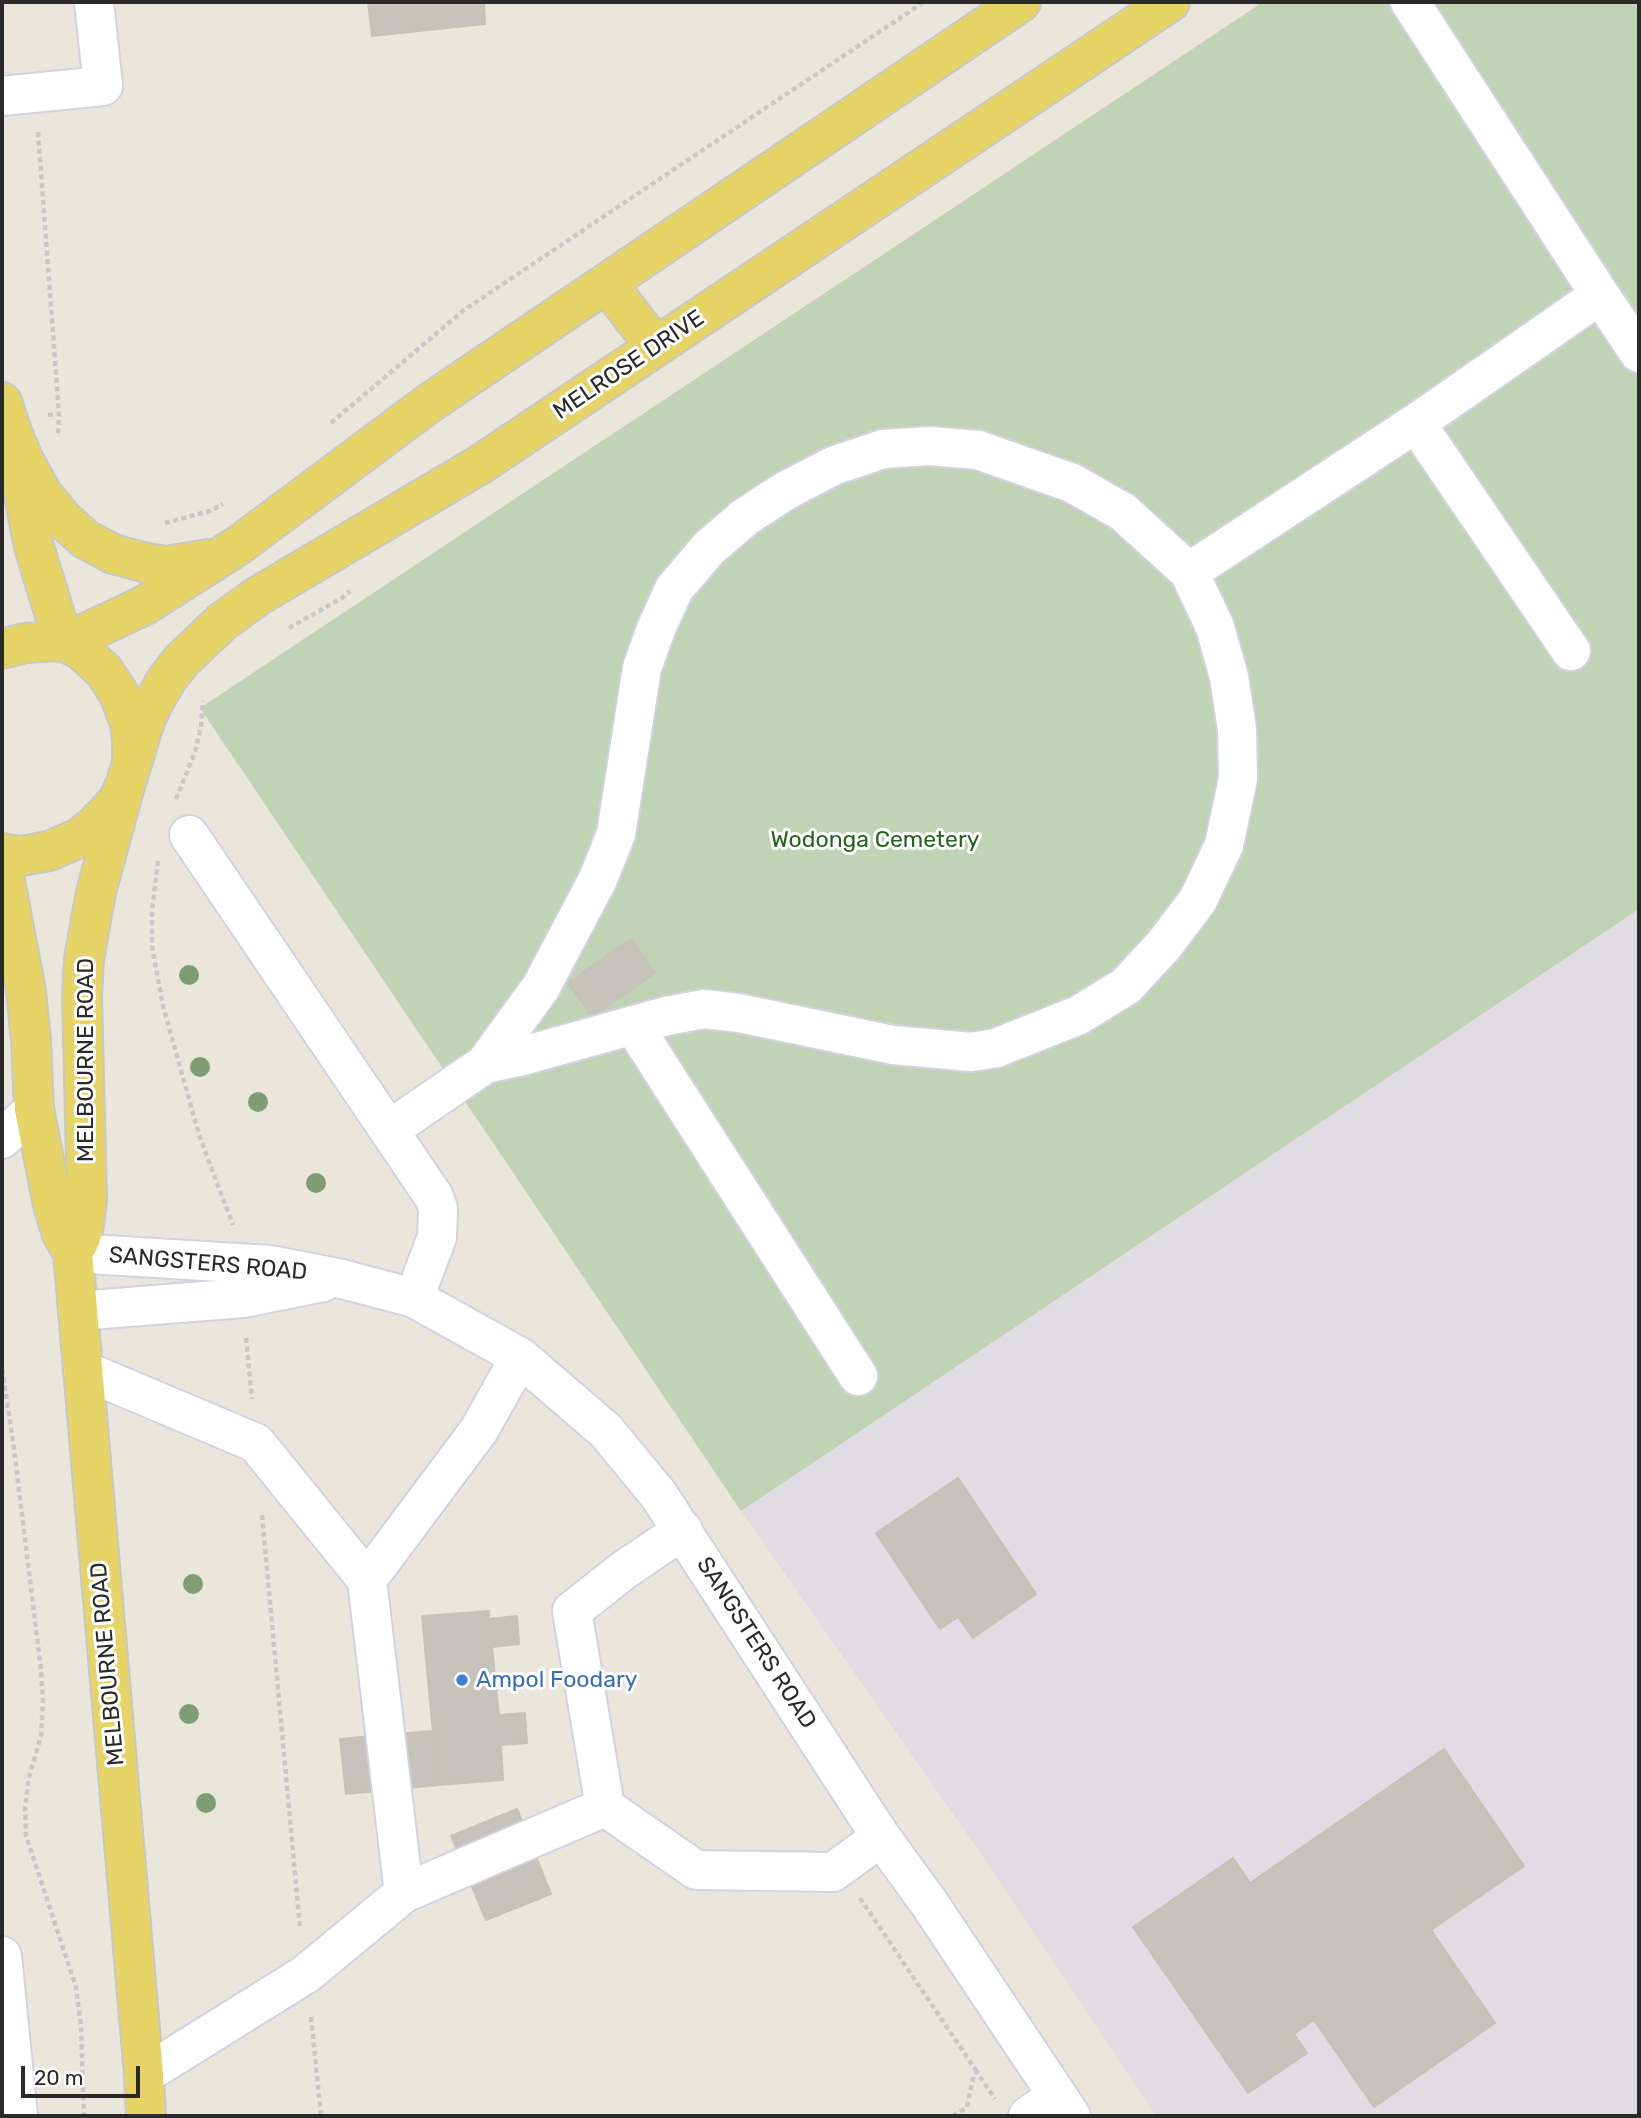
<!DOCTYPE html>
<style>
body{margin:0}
#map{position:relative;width:1641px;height:2118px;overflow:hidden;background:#ebe6dc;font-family:Rubik,sans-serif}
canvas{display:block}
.frame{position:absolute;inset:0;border:4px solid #2a2a2a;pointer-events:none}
.scale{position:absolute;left:21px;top:2066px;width:119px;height:32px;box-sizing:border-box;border:4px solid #2a2a2a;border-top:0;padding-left:9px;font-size:21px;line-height:24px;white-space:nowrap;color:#2a2a2a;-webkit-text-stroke:5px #fff;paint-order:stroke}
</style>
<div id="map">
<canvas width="1641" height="2118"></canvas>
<div class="frame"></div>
<div class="scale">20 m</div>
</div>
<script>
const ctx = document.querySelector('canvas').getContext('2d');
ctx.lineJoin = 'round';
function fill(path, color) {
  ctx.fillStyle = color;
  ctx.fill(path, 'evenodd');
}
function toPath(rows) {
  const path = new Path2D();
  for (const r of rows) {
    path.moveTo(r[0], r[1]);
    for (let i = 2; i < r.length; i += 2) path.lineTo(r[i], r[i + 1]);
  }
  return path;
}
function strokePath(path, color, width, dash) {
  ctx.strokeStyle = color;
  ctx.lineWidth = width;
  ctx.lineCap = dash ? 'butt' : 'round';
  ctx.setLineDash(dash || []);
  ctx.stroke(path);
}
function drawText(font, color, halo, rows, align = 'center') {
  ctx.font = font + ' Rubik,sans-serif';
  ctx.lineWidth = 6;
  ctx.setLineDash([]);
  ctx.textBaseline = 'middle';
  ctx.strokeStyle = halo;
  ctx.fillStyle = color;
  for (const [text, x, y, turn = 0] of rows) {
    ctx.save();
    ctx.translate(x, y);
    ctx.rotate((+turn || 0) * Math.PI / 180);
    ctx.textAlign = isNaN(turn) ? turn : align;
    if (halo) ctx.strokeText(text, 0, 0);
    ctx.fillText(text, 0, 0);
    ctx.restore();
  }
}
fill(toPath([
 [1639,909,1639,2116,1156,2116,979,1851,741,1511]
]), '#dfdde3');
fill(toPath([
 [1263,2,1639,2,1639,909,741,1511,200,708]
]), '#c0d3b5');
const building = toPath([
 [368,2,484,2,485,24,372,36,368,2],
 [631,939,655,973,592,1017,568,983,631,939],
 [958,1478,1036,1594,973,1638,958,1617,940,1629,876,1533,958,1478],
 [489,1611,489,1619,517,1616,519,1644,492,1647,499,1715,525,1713,527,1743,501,1745,503,1780,438,1785,422,1616,489,1611],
 [432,1731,438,1785,346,1794,340,1739,432,1731],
 [1444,1749,1524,1866,1431,1930,1495,2023,1374,2107,1314,2020,1294,2034,1307,2053,1248,2093,1133,1927,1233,1858,1250,1883,1444,1749],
 [517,1809,551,1894,486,1920,451,1836,517,1809]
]);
fill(building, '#c6c3bc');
strokePath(building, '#c6c2b6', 2);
const minor = toPath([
 [1410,2,1600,295],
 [2,96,103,86,94,2],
 [1416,423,1571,651],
 [1189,572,1416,423,1600,295,1639,353],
 [189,835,434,1197,438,1209,437,1237,414,1298],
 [633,1025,858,1376],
 [389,1130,485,1064,541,987,598,879,616,834,642,668,656,629,674,589,709,548,745,517,785,491,833,466,883,449,930,446,978,450,1072,483,1123,512,1189,572,1215,627,1229,677,1237,729,1238,779,1224,845,1198,900,1164,945,1126,986,1079,1015,996,1048,971,1052,893,1045,739,1013,704,1009,666,1016,519,1057,485,1064],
 [2,1139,34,1109],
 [73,1253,270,1265,342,1279,414,1298,520,1357,606,1431,658,1494,881,1837,929,1903,1071,2116],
 [78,1311,243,1298,323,1282],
 [83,1370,256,1443,367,1580],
 [605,1807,696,1870,833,1872,881,1837],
 [404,1893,605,1807,572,1611,624,1570,683,1530],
 [2,1956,18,2116],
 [144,2075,306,1974,404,1893,367,1580,479,1430,520,1357],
 [1028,2116,1057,2096]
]);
const major = toPath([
 [607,284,656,347],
 [2,402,12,432,34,547,63,641],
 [12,432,24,461,43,495,64,520,85,539,113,554,147,563,167,566,208,559],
 [67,642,145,605,239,545,428,404,1021,2],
 [2,649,25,643,63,641,81,650,104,671,119,694,130,723,132,743,132,763,125,786,117,802,94,826,79,838,49,851,21,856,2,853],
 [132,763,144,724,152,705,167,679,182,660,222,622,258,596,481,464,1170,2],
 [2,865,26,991,31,1040,34,1109,53,1205,62,1234,73,1253,144,2075,146,2116],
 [73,1253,81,1238,84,1224,87,1200,82,996,84,959,96,892,125,786]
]);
strokePath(minor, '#d2d3e1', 42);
strokePath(major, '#c8c8c8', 42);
strokePath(toPath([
 [38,132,59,414],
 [48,415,59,414,58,435],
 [331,423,464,310,924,2],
 [165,523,210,511,223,504],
 [289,628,342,598,350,591],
 [176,799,195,752,201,727,203,701],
 [158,861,152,911,152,946,163,1006,199,1135,233,1225],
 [246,1338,252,1399],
 [2,1369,13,1441,41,1670,43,1701,41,1736,29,1777,25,1807,26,1836,76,1987,81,2026,84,2116],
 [262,1515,300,1928],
 [860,1898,977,2072],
 [311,2017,321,2116],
 [953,2116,967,2107,974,2074,977,2072,995,2099]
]), '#c8c8c8', 4.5, [5, 3.5]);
strokePath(minor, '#fff', 38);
strokePath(major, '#e6d566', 38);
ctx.fillStyle = '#7f9d74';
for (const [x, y] of [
 [189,975],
 [200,1067],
 [258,1102],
 [316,1183],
 [193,1584],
 [189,1714],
 [206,1803]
]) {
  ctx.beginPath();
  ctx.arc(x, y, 10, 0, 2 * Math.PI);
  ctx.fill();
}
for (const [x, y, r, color] of [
 [462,1680,7,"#3f7fe0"]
]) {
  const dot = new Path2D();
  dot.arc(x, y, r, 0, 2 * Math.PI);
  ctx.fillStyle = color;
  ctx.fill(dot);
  strokePath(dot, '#fff', 2.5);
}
drawText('23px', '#2a2a2a', '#fff', [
 ["MELROSE DRIVE",629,365,-34],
 ["MELBOURNE ROAD",86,1060,-90],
 ["SANGSTERS ROAD",208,1264,5],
 ["SANGSTERS ROAD",756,1643,57],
 ["MELBOURNE ROAD",108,1664,-95]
]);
drawText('23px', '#26611f', '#fff', [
 ["Wodonga Cemetery",875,840]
]);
drawText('23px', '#366cbe', '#fff', [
 ["Ampol Foodary",476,1680]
], 'left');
</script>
